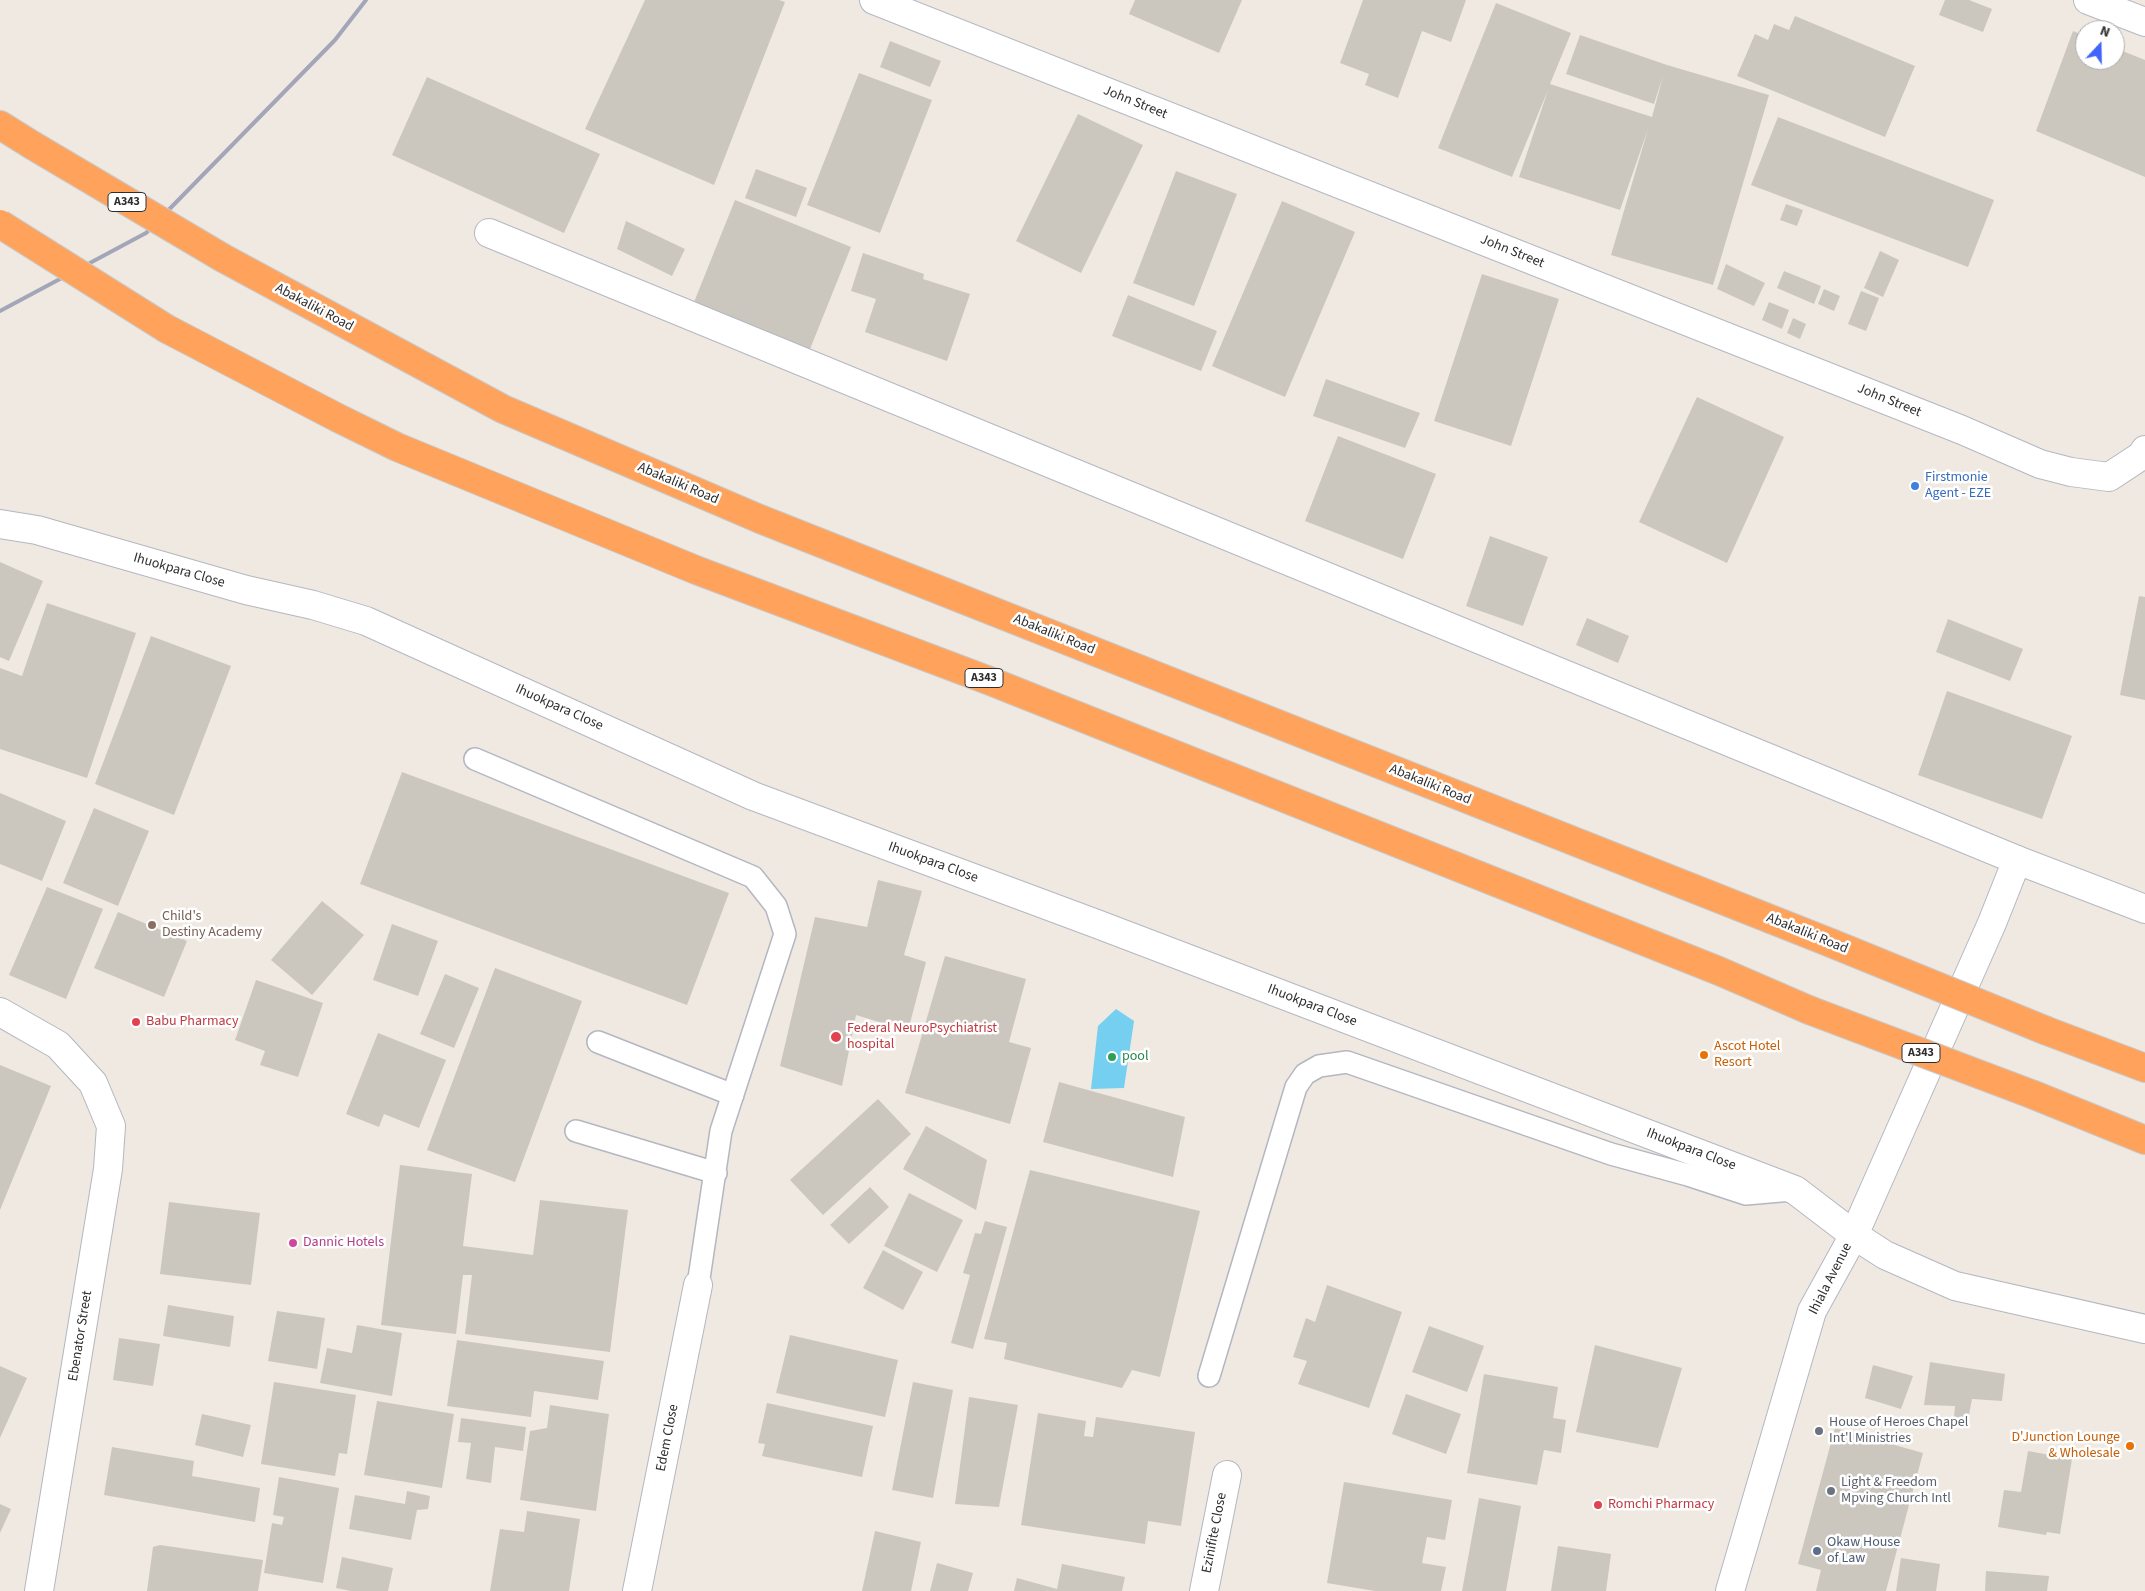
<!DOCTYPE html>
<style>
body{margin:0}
#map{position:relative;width:2145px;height:1591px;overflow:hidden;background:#efe9e1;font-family:"Source Sans 3",sans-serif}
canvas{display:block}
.north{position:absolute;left:2075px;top:20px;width:50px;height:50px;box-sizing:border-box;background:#fff;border:1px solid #ababab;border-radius:50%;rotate:21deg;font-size:14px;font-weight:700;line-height:20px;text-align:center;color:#2e2e2e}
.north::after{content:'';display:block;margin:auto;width:18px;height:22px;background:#4264fb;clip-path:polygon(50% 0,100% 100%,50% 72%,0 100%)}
</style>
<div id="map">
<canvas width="2145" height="1591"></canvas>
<div class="north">N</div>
</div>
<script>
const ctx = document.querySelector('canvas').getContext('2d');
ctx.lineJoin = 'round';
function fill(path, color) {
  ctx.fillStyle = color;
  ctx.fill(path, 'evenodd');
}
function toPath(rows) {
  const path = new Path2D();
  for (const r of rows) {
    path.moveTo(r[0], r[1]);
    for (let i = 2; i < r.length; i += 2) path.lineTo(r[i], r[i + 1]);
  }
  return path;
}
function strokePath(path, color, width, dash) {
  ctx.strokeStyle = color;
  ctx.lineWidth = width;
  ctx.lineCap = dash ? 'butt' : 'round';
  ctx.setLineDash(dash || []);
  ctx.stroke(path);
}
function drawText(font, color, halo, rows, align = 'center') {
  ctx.font = font + ' "Source Sans 3",sans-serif';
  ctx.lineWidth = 5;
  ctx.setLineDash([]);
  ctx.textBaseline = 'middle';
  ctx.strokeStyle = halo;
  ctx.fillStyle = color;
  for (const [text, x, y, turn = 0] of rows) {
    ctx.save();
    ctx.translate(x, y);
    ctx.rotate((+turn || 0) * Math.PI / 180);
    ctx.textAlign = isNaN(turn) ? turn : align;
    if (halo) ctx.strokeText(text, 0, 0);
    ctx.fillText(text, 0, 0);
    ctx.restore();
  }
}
fill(toPath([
 [1116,1009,1134,1021,1124,1088,1091,1089,1098,1026]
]), '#75cff0');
fill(toPath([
 [645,0,779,0,785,2,714,185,585,129],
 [1135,0,1242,0,1219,53,1129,14],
 [1363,0,1466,0,1451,42,1422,31,1398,98,1365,85,1369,74,1340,63],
 [1945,0,1969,0,1992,9,1983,32,1939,15],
 [1496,3,1571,33,1550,84,1652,117,1663,76,1654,104,1566,74,1580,35,1667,65,1769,95,1713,285,1611,255,1648,129,1620,210,1519,177,1548,90,1512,177,1438,148],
 [1795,16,1915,66,1885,137,1737,76,1755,34,1768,40,1774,24,1789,30],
 [2073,31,2085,36,2085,60,2115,60,2115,48,2145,60,2145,177,2036,131],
 [890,41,941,61,930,87,880,67],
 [859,73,932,100,880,233,807,205],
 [427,77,600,154,564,233,392,155],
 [1078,114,1143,145,1081,273,1016,241],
 [1778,117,1994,200,1968,267,1751,185],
 [756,169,807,188,796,217,745,198],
 [1176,171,1237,194,1194,306,1133,283],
 [735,200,851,247,810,349,694,302],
 [1282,201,1355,232,1285,397,1212,366],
 [1786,204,1803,210,1797,226,1780,220],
 [626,221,685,249,672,276,617,249],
 [1880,251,1899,260,1883,297,1864,288],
 [863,253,924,274,923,279,970,294,947,361,865,332,876,299,851,291],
 [1726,264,1765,283,1754,306,1717,289],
 [1784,271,1821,286,1814,304,1777,288],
 [1482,274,1559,299,1511,446,1434,421],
 [1824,289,1840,296,1834,311,1818,304],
 [1861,291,1879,298,1866,331,1848,324],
 [1128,295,1217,331,1201,371,1112,336],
 [1769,302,1789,310,1782,329,1762,320],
 [1793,318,1806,324,1800,339,1787,333],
 [1326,379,1420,413,1405,448,1313,416],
 [1697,397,1784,437,1727,563,1639,522],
 [1338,436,1436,474,1403,559,1305,521],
 [1490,536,1548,557,1523,626,1466,606],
 [0,562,43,581,9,661,0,657],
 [2139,596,2145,597,2145,700,2120,695],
 [47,603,136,633,87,778,0,749,0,668,22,676],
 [1587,618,1629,636,1618,663,1576,645],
 [1948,619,2023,649,2010,681,1936,652],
 [151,636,231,666,174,815,95,784],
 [1947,691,2072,736,2042,819,1918,775],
 [402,772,729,893,687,1005,360,884],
 [0,793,66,821,42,881,0,864],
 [94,808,149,831,118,906,63,883],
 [878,880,922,891,904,955,926,962,908,1031,856,1015,842,1086,780,1066,815,917,867,927],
 [47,887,103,909,66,999,9,975],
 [322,901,364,935,312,995,271,960],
 [118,912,187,941,164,997,94,968],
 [392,924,438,941,418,996,373,980],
 [945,956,1026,979,1009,1042,1031,1048,1010,1124,905,1093],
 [495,968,582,1001,515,1182,427,1150],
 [445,974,479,988,454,1048,420,1034],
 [256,980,323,1003,298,1077,260,1065,265,1051,235,1040],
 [378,1033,446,1060,419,1128,384,1114,379,1127,346,1114],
 [0,1065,51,1086,0,1210],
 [1059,1082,1185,1117,1173,1177,1043,1142],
 [878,1099,911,1134,823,1215,790,1180],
 [926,1126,987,1160,976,1210,903,1169],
 [400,1165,472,1174,463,1246,533,1255,540,1200,628,1210,610,1352,465,1334,472,1275,463,1275,456,1334,381,1325],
 [1030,1170,1200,1211,1160,1377,1132,1370,1122,1388,1004,1359,1007,1343,984,1339],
 [870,1187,889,1207,849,1244,830,1225],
 [909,1193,963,1220,937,1272,884,1246],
 [169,1202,260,1213,251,1285,160,1274],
 [985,1221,1007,1227,973,1349,951,1343,970,1275,963,1273,975,1233,981,1234],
 [883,1250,923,1272,903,1310,863,1288],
 [1327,1285,1402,1312,1369,1408,1298,1384,1307,1361,1293,1357,1306,1318,1315,1322],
 [168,1305,234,1316,230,1347,163,1336],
 [277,1311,325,1318,317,1369,268,1361],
 [357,1325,402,1333,392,1396,320,1383,327,1348,352,1353],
 [1429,1326,1484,1346,1467,1392,1412,1372],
 [790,1335,898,1360,885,1417,776,1393],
 [119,1338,160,1344,153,1386,113,1380],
 [457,1340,604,1361,598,1400,534,1391,531,1417,447,1406],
 [1595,1345,1682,1368,1658,1448,1576,1432],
 [1930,1362,2005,1374,2002,1401,1972,1399,1968,1420,1954,1417,1955,1406,1924,1405],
 [1873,1365,1913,1376,1901,1409,1865,1398],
 [0,1366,27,1378,0,1438],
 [1484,1374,1558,1387,1553,1418,1566,1420,1561,1453,1544,1450,1537,1485,1467,1473],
 [274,1382,356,1395,347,1454,339,1453,335,1476,261,1464],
 [913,1382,953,1390,933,1498,892,1490],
 [1406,1394,1461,1414,1446,1454,1392,1434],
 [969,1397,1018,1405,999,1507,955,1504],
 [377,1401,454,1414,442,1488,364,1475],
 [767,1403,873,1426,862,1477,762,1456,765,1444,758,1443],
 [550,1405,609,1414,596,1511,520,1500,530,1431,547,1428],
 [1038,1413,1086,1421,1084,1436,1093,1437,1096,1417,1195,1432,1181,1526,1148,1521,1145,1544,1021,1525],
 [202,1414,251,1425,243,1457,195,1445],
 [461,1418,526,1427,523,1451,495,1447,491,1483,466,1479,471,1443,458,1442],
 [1835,1428,1923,1453,1886,1591,1816,1591,1821,1570,1798,1564],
 [112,1447,194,1461,192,1476,260,1488,255,1522,104,1495],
 [2028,1451,2072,1459,2060,1534,2047,1532,2046,1535,1998,1527,2004,1490,2021,1492],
 [279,1477,339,1488,323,1583,264,1573,272,1523,282,1525,284,1517,273,1515],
 [1344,1482,1452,1500,1445,1540,1427,1537,1422,1563,1446,1567,1441,1591,1375,1591,1327,1583],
 [407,1491,430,1496,428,1509,417,1510,411,1540,349,1529,355,1495,405,1504],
 [1479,1498,1521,1506,1506,1591,1462,1591],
 [0,1504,11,1509,0,1533],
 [527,1511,580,1519,569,1591,490,1591,500,1529,524,1532],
 [875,1531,921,1542,911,1591,862,1591],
 [160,1545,263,1560,258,1591,147,1591,153,1547],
 [1558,1546,1611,1554,1606,1591,1551,1591],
 [342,1557,393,1568,388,1591,351,1591,336,1588],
 [1901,1558,1940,1564,1936,1591,1896,1591],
 [937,1563,973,1573,968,1591,930,1591],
 [1062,1564,1125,1577,1122,1591,1014,1591,1017,1578,1057,1589],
 [1986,1571,2049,1576,2047,1591,1985,1591]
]), '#cbc7bf');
const lane = toPath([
 [475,759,753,877,776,906,785,934,721,1131,698,1285],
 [598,1042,733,1095],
 [576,1131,716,1173],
 [1209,1376,1296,1087,1305,1074,1319,1066,1347,1062,1611,1154,1688,1175,1746,1194,1792,1190]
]);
const street = toPath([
 [874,0,1962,430,2040,464,2071,472,2109,477,2141,456,2145,450],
 [2088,0,2145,22],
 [489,233,2017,860],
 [0,524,37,530,246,590,313,605,366,621,753,796,1097,924,1795,1190,1854,1235],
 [0,1012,58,1045,93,1083,111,1126,108,1169,39,1591],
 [637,1591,698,1285],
 [1204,1591,1227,1475]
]);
const secondary = toPath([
 [1854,1235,1885,1255,1955,1286,2145,1329],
 [1730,1591,1812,1311,1854,1235,1992,923,2017,860,2145,909]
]);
const highway = toPath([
 [0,125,32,145],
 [223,258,503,409,760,519,1831,943],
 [167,329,338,418,397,447,696,570,990,681,1719,971,1809,1010],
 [2047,1031,2145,1068],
 [2034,1095,2145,1140]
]);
strokePath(lane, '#b4b7c1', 24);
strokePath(street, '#b4b7c1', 30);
strokePath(secondary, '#b4b7c1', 30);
strokePath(highway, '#c9c9c9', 30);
strokePath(lane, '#fff', 21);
strokePath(street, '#fff', 28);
strokePath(secondary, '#fff', 28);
strokePath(highway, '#ffa35c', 28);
strokePath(toPath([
 [0,311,146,233,335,40,366,0]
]), '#a3a6b8', 4);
const highwayBridge = toPath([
 [32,145,223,258],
 [0,224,167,329],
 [1831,943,2047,1031],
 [1809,1010,2034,1095]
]);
strokePath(highwayBridge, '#c9c9c9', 30, []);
strokePath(highwayBridge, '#ffa35c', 28);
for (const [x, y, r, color] of [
 [1915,486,5,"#3f7fe0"],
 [152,925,5,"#8d6e63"],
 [136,1022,5,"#e0444e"],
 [836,1037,6,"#e0444e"],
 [1704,1055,5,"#e8710a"],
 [1112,1057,5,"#2e9e5b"],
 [293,1243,5,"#d1479c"],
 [1819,1431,5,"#6b7280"],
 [2130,1446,5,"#e8710a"],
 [1831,1491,5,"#6b7280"],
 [1598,1505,5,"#e0444e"],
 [1817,1551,5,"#5c6f8a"]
]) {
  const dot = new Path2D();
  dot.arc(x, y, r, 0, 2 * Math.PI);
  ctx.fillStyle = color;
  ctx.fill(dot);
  strokePath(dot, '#fff', 2);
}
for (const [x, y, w] of [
 [127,202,38],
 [984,678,38],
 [1921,1053,38]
]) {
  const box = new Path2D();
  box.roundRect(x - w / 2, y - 9.5, w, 19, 4);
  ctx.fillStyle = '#fff';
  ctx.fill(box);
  strokePath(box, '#2e2e2e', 1);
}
drawText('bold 12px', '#2e2e2e', null, [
 ["A343",127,202],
 ["A343",984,678],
 ["A343",1921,1053]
]);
drawText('14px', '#2e2e2e', '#fff', [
 ["John Street",1135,103,22],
 ["John Street",1512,252,22],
 ["Abakaliki Road",314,308,28],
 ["John Street",1889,401,22],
 ["Abakaliki Road",678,484,23],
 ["Ihuokpara Close",179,571,16],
 ["Abakaliki Road",1054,635,22],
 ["Ihuokpara Close",559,708,24],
 ["Abakaliki Road",1430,785,22],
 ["Ihuokpara Close",933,863,20],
 ["Abakaliki Road",1807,934,22],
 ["Ihuokpara Close",1312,1006,21],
 ["Ihuokpara Close",1691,1150,21],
 ["Ihiala Avenue",1831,1279,-63],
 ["Ebenator Street",81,1336,-81],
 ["Edem Close",668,1438,-79],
 ["Ezinifite Close",1215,1533,-79]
]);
drawText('14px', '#366cbe', '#fff', [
 ["Firstmonie",1925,478],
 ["Agent - EZE",1925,494]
], 'left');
drawText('14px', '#785e54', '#fff', [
 ["Child's",162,917],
 ["Destiny Academy",162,933]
], 'left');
drawText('14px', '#be3a42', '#fff', [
 ["Babu Pharmacy",146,1022],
 ["Federal NeuroPsychiatrist",847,1029],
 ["hospital",847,1045],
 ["Romchi Pharmacy",1608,1505]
], 'left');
drawText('14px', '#c56008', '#fff', [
 ["Ascot Hotel",1714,1047],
 ["Resort",1714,1063],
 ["D'Junction Lounge",2120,1438,"right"],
 ["& Wholesale",2120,1454,"right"]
], 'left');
drawText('14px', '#27864d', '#fff', [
 ["pool",1122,1057]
], 'left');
drawText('14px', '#b23c85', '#fff', [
 ["Dannic Hotels",303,1243]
], 'left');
drawText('14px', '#5b616d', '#fff', [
 ["House of Heroes Chapel",1829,1423],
 ["Int'l Ministries",1829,1439],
 ["Light & Freedom",1841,1483],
 ["Mpving Church Intl",1841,1499]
], 'left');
drawText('14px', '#4e5e75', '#fff', [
 ["Okaw House",1827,1543],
 ["of Law",1827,1559]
], 'left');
</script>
